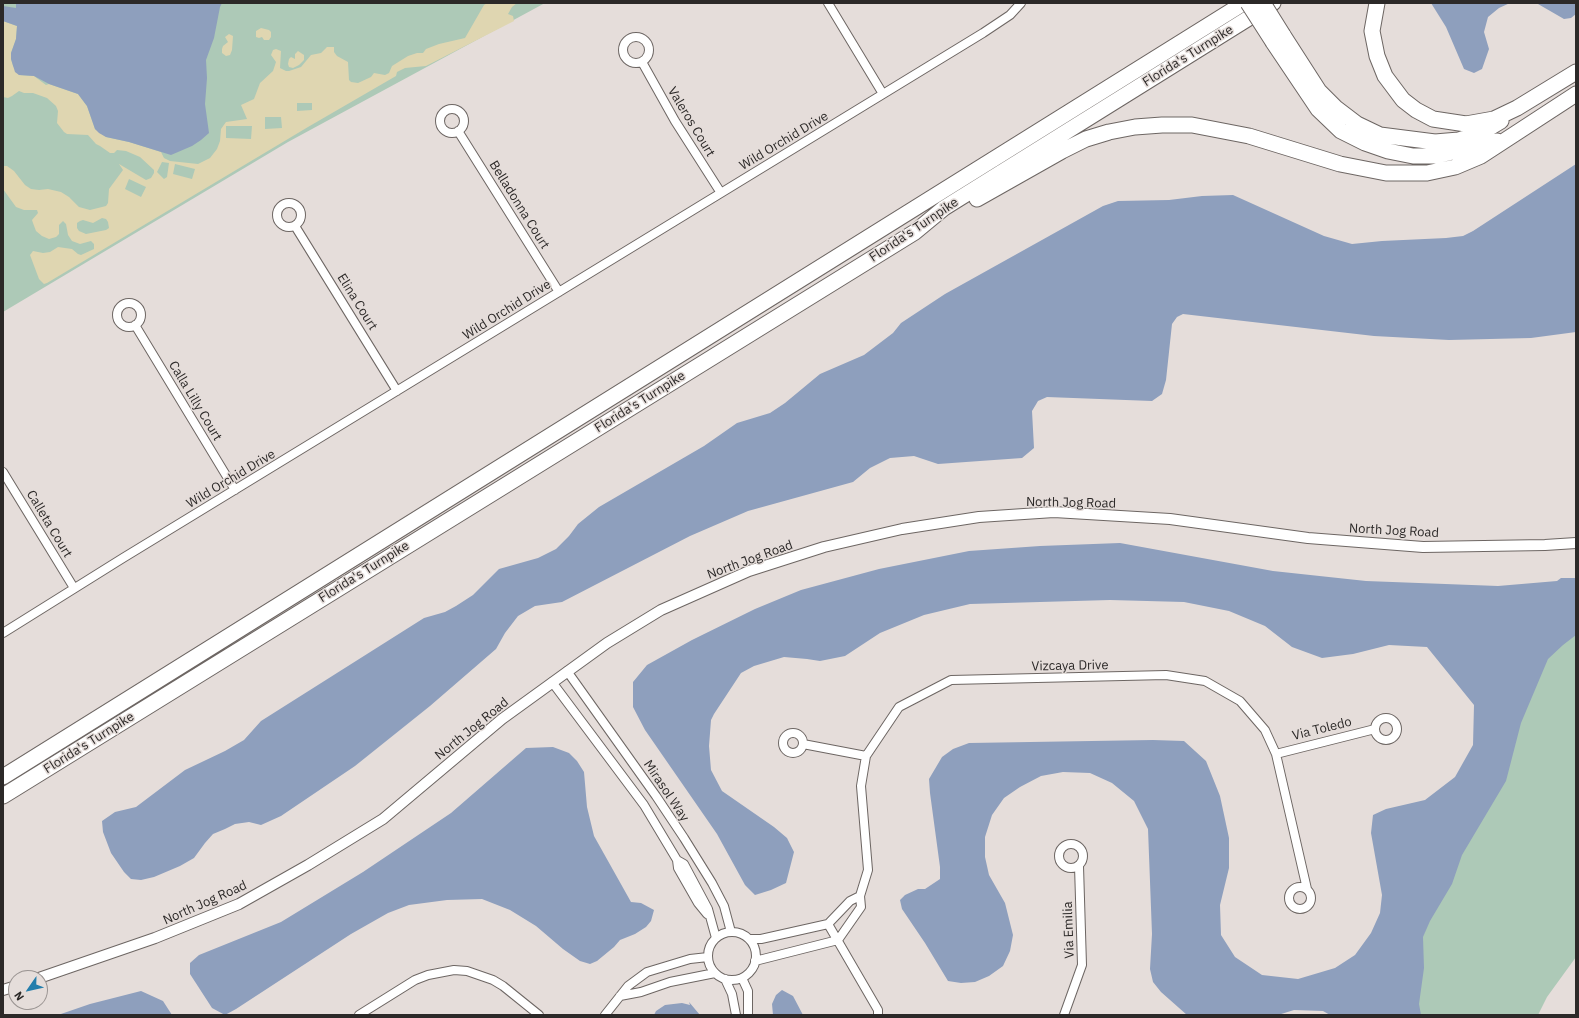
<!DOCTYPE html>
<style>
body{margin:0}
#map{position:relative;width:1579px;height:1018px;overflow:hidden;background:#e5ddda;font-family:"IBM Plex Sans",sans-serif}
canvas{display:block}
.frame{position:absolute;inset:0;border:4px solid #2c2928;pointer-events:none}
.north{position:absolute;left:8px;top:970px;width:40px;height:40px;box-sizing:border-box;background:#e5ddda;border:1px solid #9b9593;border-radius:50%;rotate:236deg;font-size:11px;font-weight:700;line-height:16px;text-align:center;color:#2c2928}
.north::after{content:'';display:block;margin:auto;width:14px;height:18px;background:#247eac;clip-path:polygon(50% 0,100% 100%,50% 72%,0 100%)}
</style>
<div id="map">
<canvas width="1579" height="1018"></canvas>
<div class="frame"></div>
<div class="north">N</div>
</div>
<script>
const ctx = document.querySelector('canvas').getContext('2d');
ctx.lineJoin = 'round';
function fill(path, color) {
  ctx.fillStyle = color;
  ctx.fill(path, 'evenodd');
}
function toPath(rows) {
  const path = new Path2D();
  for (const r of rows) {
    if (r.length === 3) {
      path.moveTo(r[0] + r[2], r[1]);
      path.arc(r[0], r[1], r[2], 0, 2 * Math.PI);
      continue;
    }
    path.moveTo(r[0], r[1]);
    for (let i = 2; i < r.length; i += 2) path.lineTo(r[i], r[i + 1]);
  }
  return path;
}
function strokePath(path, color, width, dash) {
  ctx.strokeStyle = color;
  ctx.lineWidth = width;
  ctx.lineCap = dash ? 'butt' : 'round';
  ctx.setLineDash(dash || []);
  ctx.stroke(path);
}
function drawText(font, color, halo, rows, align = 'center') {
  ctx.font = font + ' "IBM Plex Sans",sans-serif';
  ctx.lineWidth = 3;
  ctx.setLineDash([]);
  ctx.textBaseline = 'middle';
  ctx.strokeStyle = halo;
  ctx.fillStyle = color;
  for (const [text, x, y, turn = 0] of rows) {
    ctx.save();
    ctx.translate(x, y);
    ctx.rotate((+turn || 0) * Math.PI / 180);
    ctx.textAlign = isNaN(turn) ? turn : align;
    if (halo) ctx.strokeText(text, 0, 0);
    ctx.fillText(text, 0, 0);
    ctx.restore();
  }
}
fill(toPath([
 [3,3,545,3,288,142,3,312],
 [1576,623,1576,957,1547,997,1538,1015,1403,1015,1400,993,1538,650]
]), '#adc9b7');
fill(toPath([
 [487,3,517,3,512,7,508,14,513,16,514,21,426,66,405,68,397,72,396,76,308,127,47,283,44,284,39,279,30,255,33,251,43,253,50,252,58,247,72,249,78,254,81,255,94,249,94,244,91,241,80,244,72,241,68,235,66,224,63,221,59,225,59,234,56,237,49,239,42,236,36,231,33,223,32,220,38,213,37,210,24,210,16,207,3,189,3,166,7,166,14,171,25,185,31,189,39,190,48,189,61,192,69,197,79,207,90,210,106,206,108,203,109,189,123,170,119,164,146,180,151,178,154,173,154,170,140,157,126,151,117,150,114,153,110,153,100,146,96,144,88,135,67,134,64,132,57,123,58,111,56,106,47,98,33,93,24,93,19,91,12,96,8,98,3,97,3,21,17,26,16,39,11,53,11,59,13,66,19,75,34,76,46,85,49,84,78,94,87,106,95,129,106,137,129,142,161,152,164,158,170,161,198,164,210,158,217,149,220,141,221,129,226,122,247,119,241,105,254,99,260,83,273,71,276,62,271,55,273,50,276,49,281,51,280,68,286,71,289,71,301,67,311,55,321,53,327,47,334,47,334,52,337,56,348,62,349,80,351,82,358,83,371,77,374,73,385,75,389,73,392,66,408,56,417,53,423,53,426,49,439,44,465,38,484,5],
 [297,103,312,103,312,110,297,111],
 [265,117,281,117,282,128,265,129],
 [226,126,252,126,251,139,226,138],
 [162,162,169,163,167,177,164,179,157,172],
 [175,164,195,169,192,179,173,174],
 [129,179,146,187,141,197,125,189],
 [102,218,106,219,108,222,109,228,106,230,86,234,79,231,77,228,77,223,80,221,83,220,93,223],
 [261,28,269,30,271,32,271,37,269,40,264,40,262,37,259,38,256,37,256,31],
 [229,34,233,36,232,50,230,55,226,56,222,53,222,49,223,46,228,42,225,37],
 [298,51,304,55,304,60,299,65,293,68,289,67,288,64,289,59,291,57,295,59,295,54]
]), '#dfd6b1');
fill(toPath([
 [16,3,222,3,220,7,214,38,206,60,207,78,205,104,209,133,201,140,192,146,171,155,129,142,106,137,99,133,95,129,87,106,78,94,49,84,34,76,19,75,15,72,11,59,11,53,16,39,17,26,3,21,3,6,16,8],
 [1431,3,1510,3,1499,8,1488,17,1484,32,1489,49,1482,69,1474,73,1464,69,1446,27],
 [1532,3,1576,3,1576,14,1571,18,1564,19,1538,4],
 [1576,164,1576,332,1531,338,1449,340,1374,336,1183,314,1177,317,1172,324,1166,380,1162,394,1152,401,1047,397,1038,401,1032,411,1034,448,1022,458,938,464,914,456,890,458,870,468,853,482,748,511,690,536,562,602,535,606,518,616,505,633,496,649,430,706,355,766,281,816,261,825,249,822,235,824,225,829,213,834,205,843,194,858,180,866,154,877,141,880,131,879,124,872,111,853,103,832,102,821,115,812,136,807,185,770,225,751,244,740,261,721,424,618,445,612,456,606,473,595,499,569,538,558,556,549,569,536,578,524,599,507,704,446,737,423,770,413,785,403,820,374,864,355,893,333,901,323,945,294,1103,206,1118,201,1169,200,1202,196,1233,195,1324,236,1352,244,1382,241,1446,238,1463,236,1473,231],
 [1120,543,1273,571,1366,581,1498,586,1557,581,1561,578,1576,578,1576,635,1563,645,1548,659,1521,723,1506,781,1462,855,1452,884,1430,921,1423,937,1424,968,1419,1004,1421,1015,1330,1015,1323,1011,1294,1010,1278,1015,1187,1015,1161,992,1153,982,1150,969,1152,934,1148,829,1134,801,1112,783,1090,773,1063,772,1041,776,1020,787,1004,798,992,815,985,837,985,857,989,875,1005,903,1013,935,1010,951,1003,966,989,976,975,982,961,983,948,981,925,943,902,909,900,900,905,895,918,889,925,889,940,879,940,867,930,793,929,779,942,757,953,749,969,743,1153,740,1184,741,1206,761,1220,796,1229,838,1229,868,1220,905,1221,935,1235,957,1262,975,1298,979,1335,968,1355,955,1371,933,1380,913,1382,895,1371,833,1373,815,1386,809,1425,800,1455,777,1473,745,1474,705,1427,647,1389,645,1353,654,1322,658,1292,647,1265,626,1229,611,1184,602,1110,600,970,604,924,615,880,633,845,656,820,661,807,659,784,657,754,666,741,673,714,714,711,720,709,746,711,770,722,791,774,827,787,838,794,852,786,883,771,890,755,895,745,885,717,834,645,730,633,707,633,682,647,665,692,640,755,609,801,590,879,569,969,551,1040,546],
 [553,747,569,753,577,761,584,772,587,807,594,836,631,902,641,903,654,910,651,921,646,927,635,934,620,940,614,947,597,961,590,964,580,961,563,949,536,926,510,910,482,899,447,900,409,905,388,913,351,934,236,1009,225,1015,212,1008,190,974,190,963,199,955,281,922,363,872,451,813,526,748],
 [782,990,793,996,803,1015,773,1015,772,1004,776,995],
 [141,991,163,1001,172,1015,58,1015,90,1004],
 [689,1002,700,1015,654,1015,656,1011,665,1005,682,1003,690,1005]
]), '#8e9fbd');
const minor = toPath([
 [828,3,883,94],
 [636,50,13],
 [642,62,675,121,721,193],
 [452,121,12],
 [458,131,559,292],
 [289,215,12],
 [295,226,397,391],
 [129,315,12],
 [135,325,235,490],
 [3,472,74,588],
 [3,633,123,558,983,33,1010,15,1021,3],
 [567,671,656,796,684,838,712,883,724,906,731,932],
 [552,682,644,805,677,860,684,864,708,909,716,938],
 [1386,729,11],
 [793,743,10],
 [803,744,866,756],
 [1276,754,1375,729],
 [1071,856,12],
 [677,860,678,868,698,903,707,914],
 [1300,898,11],
 [828,924,878,1010,878,1015],
 [828,924,850,901,860,896],
 [732,956,24],
 [749,939,761,939,828,924],
 [755,961,838,940,861,907,860,896,868,870,861,786,866,756,899,707,951,680,1166,675,1205,681,1240,701,1265,730,1276,754,1307,889],
 [742,978,748,991,748,1015],
 [725,979,732,994,736,1015],
 [620,996,641,992,670,982,715,973],
 [359,1015,415,980,428,975,454,970,467,971,493,980,503,986,539,1015],
 [605,1015,628,986,647,972,690,959,708,957],
 [1064,1015,1082,965,1079,866]
]);
const tertiary = toPath([
 [39,978,155,938,239,904,308,865,383,819,502,719,607,643,661,610,749,571,824,547,902,529,979,517,1054,512,1170,519,1308,538,1423,547,1545,545,1576,543],
 [3,990,16,986]
]);
const motorway = toPath([
 [1377,3,1372,31,1377,56,1385,76,1403,100,1416,110,1433,119,1466,124,1494,119,1517,108,1576,72],
 [1283,35,1319,91,1336,108,1357,124,1380,135,1435,142,1459,140,1481,133,1501,121],
 [1273,42,1318,109,1341,131,1365,143,1388,151,1413,156,1436,156,1497,141],
 [977,199,1062,151,1086,139,1109,132,1135,127,1162,125,1192,125,1249,136,1340,164,1386,173,1427,173,1455,167,1481,156,1576,94],
 [3,777,1244,3],
 [3,796,915,232,944,208,1273,3]
]);
strokePath(minor, '#6d6663', 10);
strokePath(tertiary, '#6d6663', 12);
strokePath(motorway, '#6d6663', 17);
strokePath(minor, '#fff', 8);
strokePath(tertiary, '#fff', 10);
strokePath(motorway, '#fff', 15);
const motorwayBridge = toPath([
 [1248,3,1273,42],
 [1263,3,1283,35]
]);
strokePath(motorwayBridge, '#6d6663', 17, []);
strokePath(motorwayBridge, '#fff', 15);
drawText('13px', '#2c2928', '#e5ddda', [
 ["Florida's Turnpike",1188,56,-32],
 ["Valeros Court",691,122,59],
 ["Wild Orchid Drive",784,141,-31],
 ["Belladonna Court",519,205,58],
 ["Florida's Turnpike",914,230,-34],
 ["Elina Court",357,302,58],
 ["Wild Orchid Drive",507,310,-32],
 ["Calla Lilly Court",195,401,59],
 ["Florida's Turnpike",640,402,-32],
 ["Wild Orchid Drive",231,479,-31],
 ["North Jog Road",1071,503,1],
 ["Calleta Court",49,524,59],
 ["North Jog Road",1394,531,3],
 ["North Jog Road",750,560,-20],
 ["Florida's Turnpike",364,572,-32],
 ["Vizcaya Drive",1070,666,-1],
 ["North Jog Road",472,729,-39],
 ["Via Toledo",1322,729,-14],
 ["Florida's Turnpike",89,743,-32],
 ["Mirasol Way",666,791,56],
 ["North Jog Road",205,903,-24],
 ["Via Emilia",1069,930,-92]
]);
</script>
